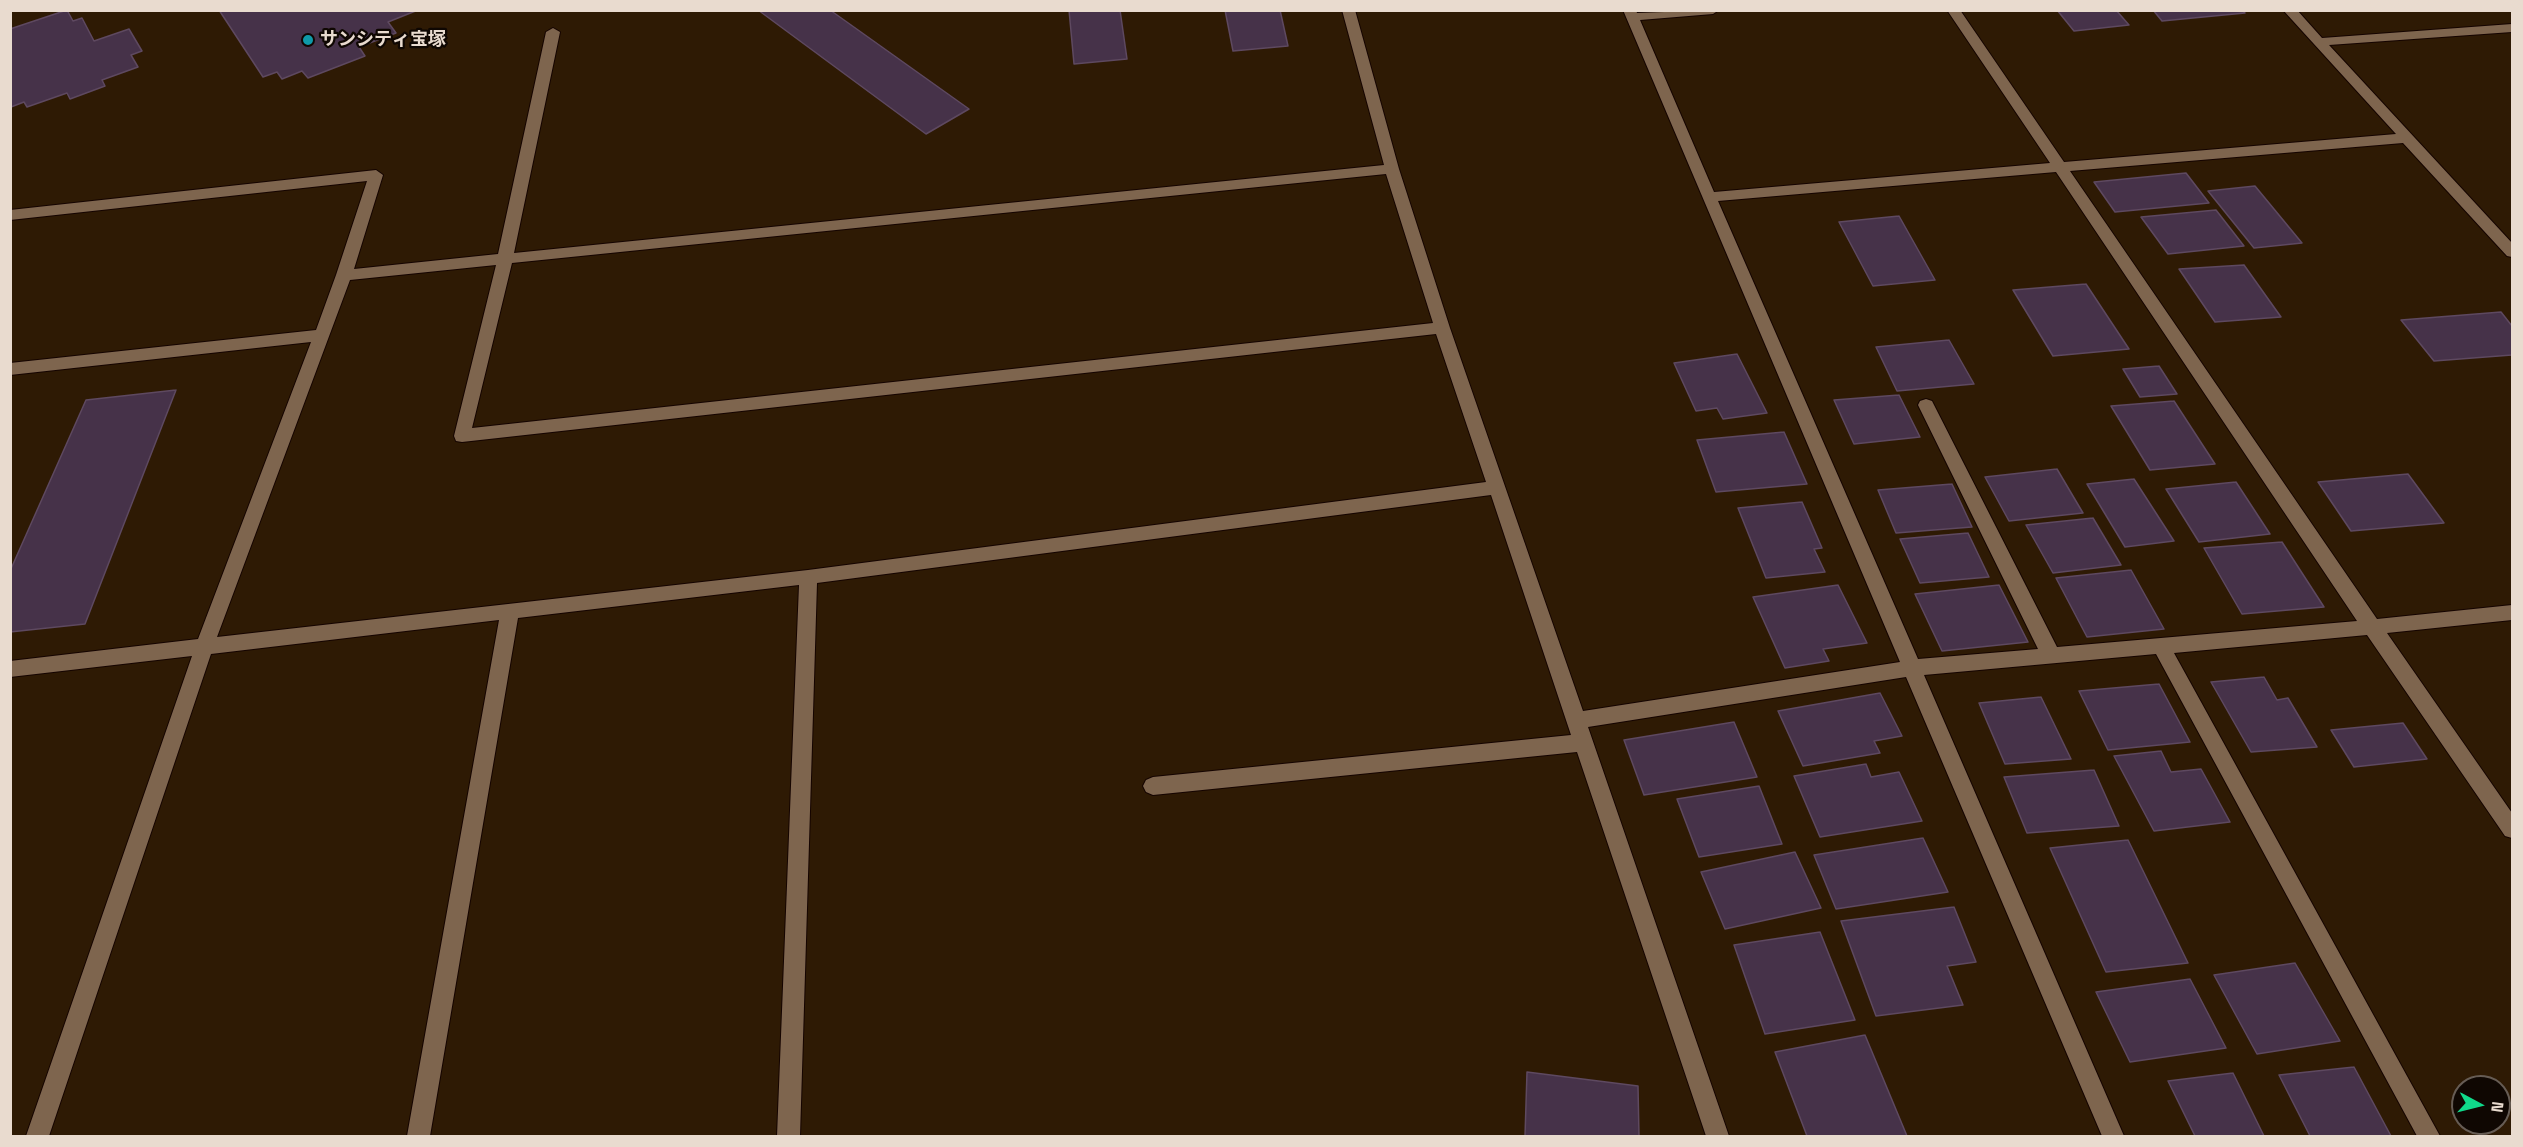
<!DOCTYPE html>
<meta charset="utf-8">
<style>
body{margin:0}
#map{position:relative;width:2523px;height:1147px;overflow:hidden;background:#2e1a04;font-family:"Space Grotesk",sans-serif}
canvas{display:block}
.frame{position:absolute;inset:0;border:12px solid #e9dbcf;pointer-events:none}
.north{position:absolute;left:2451px;top:1075px;width:60px;height:60px;box-sizing:border-box;background:#0f0702;border:2px solid #665c54;border-radius:50%;rotate:97deg;font-size:16px;font-weight:700;line-height:24px;text-align:center;color:#e9dbcf}
.north::after{content:'';display:block;margin:auto;width:21px;height:27px;background:#10d98a;clip-path:polygon(50% 0,100% 100%,50% 72%,0 100%)}
</style>
<div id="map">
<canvas width="2523" height="1147"></canvas>
<div class="frame"></div>
<div class="north">N</div>
</div>
<script>
const ctx = document.querySelector('canvas').getContext('2d');
ctx.lineJoin = 'round';
function fill(path, color) {
  ctx.fillStyle = color;
  ctx.fill(path, 'evenodd');
}
function toPath(rows) {
  const path = new Path2D();
  for (const r of rows) {
    path.moveTo(r[0], r[1]);
    for (let i = 2; i < r.length; i += 2) path.lineTo(r[i], r[i + 1]);
  }
  return path;
}
function strokePath(path, color, width, dash) {
  ctx.strokeStyle = color;
  ctx.lineWidth = width;
  ctx.lineCap = dash ? 'butt' : 'round';
  ctx.setLineDash(dash || []);
  ctx.stroke(path);
}
function drawText(font, color, halo, rows, align = 'center') {
  ctx.font = font + ' "Space Grotesk","Noto Sans JP",sans-serif';
  ctx.lineWidth = 4.5;
  ctx.setLineDash([]);
  ctx.textBaseline = 'middle';
  ctx.strokeStyle = halo;
  ctx.fillStyle = color;
  for (const [text, x, y, turn = 0] of rows) {
    ctx.save();
    ctx.translate(x, y);
    ctx.rotate((+turn || 0) * Math.PI / 180);
    ctx.textAlign = isNaN(turn) ? turn : align;
    if (halo) ctx.strokeText(text, 0, 0);
    ctx.fillText(text, 0, 0);
    ctx.restore();
  }
}
const building = toPath([
 [67,10,73,21,82,18,94,41,129,29,142,51,131,55,138,67,102,80,105,86,70,99,67,93,27,107,24,102,11,107,10,29,67,10],
 [219,10,418,10,388,22,396,33,359,47,365,56,308,78,302,71,282,79,277,72,263,77,219,10],
 [758,10,830,10,969,109,926,134,758,10],
 [1069,10,1120,10,1127,59,1074,64,1069,10],
 [1225,10,1280,10,1288,46,1233,51,1225,10],
 [2057,10,2116,10,2129,25,2074,31,2057,10],
 [2153,10,2242,10,2245,13,2162,21,2153,10],
 [2186,173,2209,203,2115,212,2094,182,2186,173],
 [2255,186,2302,243,2254,248,2208,191,2255,186],
 [2216,210,2244,246,2168,254,2141,217,2216,210],
 [1899,216,1935,280,1873,286,1839,222,1899,216],
 [2244,265,2281,317,2215,322,2179,269,2244,265],
 [2086,284,2129,349,2053,356,2013,290,2086,284],
 [2501,312,2512,326,2512,355,2434,361,2401,320,2501,312],
 [1949,340,1974,384,1897,391,1876,347,1949,340],
 [1737,354,1767,413,1723,419,1717,408,1696,411,1674,363,1737,354],
 [2159,366,2177,394,2140,397,2123,369,2159,366],
 [176,390,85,624,10,632,10,571,86,400,176,390],
 [1899,395,1920,437,1854,444,1834,400,1899,395],
 [2174,401,2215,464,2150,470,2111,406,2174,401],
 [1784,432,1807,484,1716,492,1697,440,1784,432],
 [2057,469,2083,513,2009,521,1985,477,2057,469],
 [2408,474,2444,523,2351,531,2318,482,2408,474],
 [2134,479,2174,541,2125,547,2087,484,2134,479],
 [2236,482,2270,534,2199,542,2166,489,2236,482],
 [1952,484,1972,527,1896,533,1878,490,1952,484],
 [1802,502,1822,548,1814,549,1825,572,1766,578,1738,508,1802,502],
 [2093,518,2121,565,2053,573,2026,525,2093,518],
 [1968,533,1989,577,1920,583,1900,539,1968,533],
 [2282,542,2324,607,2242,614,2204,548,2282,542],
 [2131,570,2164,629,2087,637,2056,578,2131,570],
 [1838,585,1867,643,1823,649,1829,661,1785,668,1753,597,1838,585],
 [1999,585,2028,642,1942,651,1915,594,1999,585],
 [2264,677,2277,700,2288,698,2317,747,2251,752,2211,682,2264,677],
 [2159,684,2190,742,2108,750,2079,691,2159,684],
 [1880,693,1902,736,1874,741,1880,753,1803,766,1778,711,1880,693],
 [2041,697,2071,759,2005,764,1979,703,2041,697],
 [1734,722,1757,777,1644,795,1624,740,1734,722],
 [2403,723,2427,759,2354,767,2331,730,2403,723],
 [2161,751,2171,772,2201,769,2230,822,2154,831,2114,756,2161,751],
 [1866,764,1871,777,1899,772,1922,821,1820,837,1794,776,1866,764],
 [2094,770,2119,826,2027,833,2004,777,2094,770],
 [1759,786,1782,844,1699,857,1677,799,1759,786],
 [1923,838,1948,892,1836,909,1814,855,1923,838],
 [2128,840,2188,963,2106,972,2050,848,2128,840],
 [1795,852,1821,908,1725,929,1701,872,1795,852],
 [1954,907,1976,962,1947,966,1963,1005,1876,1016,1841,921,1954,907],
 [1820,932,1855,1020,1765,1034,1734,945,1820,932],
 [2295,963,2340,1041,2257,1054,2214,975,2295,963],
 [2190,979,2226,1048,2130,1062,2096,992,2190,979],
 [1865,1035,1907,1136,1807,1136,1775,1052,1865,1035],
 [2354,1067,2391,1136,2310,1136,2279,1075,2354,1067],
 [1527,1072,1638,1086,1639,1136,1525,1136,1527,1072],
 [2233,1073,2264,1136,2195,1136,2168,1081,2233,1073]
]);
fill(building, '#463249');
strokePath(building, '#5e4960', 1.5);
const minor = toPath([
 [1342,10,1355,10,1399,169,1450,328,1583,711,1900,662,1623,10,1636,10,1637,13,1719,10,1713,14,1640,20,1714,192,2050,163,1947,10,1960,10,2064,162,2396,134,2283,10,2297,10,2322,38,2512,24,2512,32,2329,45,2512,243,2512,257,2507,256,2403,143,2070,171,2377,619,2512,605,2512,620,2387,633,2512,813,2512,838,2505,836,2367,635,2174,653,2440,1136,2417,1136,2156,654,1924,675,2124,1136,2102,1136,1906,677,1588,727,1729,1136,1706,1136,1577,752,1153,795,1146,792,1143,786,1146,780,1153,777,1571,735,1491,495,817,583,800,1136,777,1136,799,585,518,618,430,1136,407,1136,499,620,211,654,49,1136,26,1136,192,656,10,677,10,661,198,639,311,342,10,375,10,363,316,330,336,275,367,181,10,220,10,210,376,170,383,175,354,269,498,254,546,32,553,28,560,32,514,253,1384,165,1342,10],
 [2056,172,2357,621,2057,647,1934,405,1932,401,1926,399,1920,401,1918,405,2038,649,1918,659,1718,201,2056,172],
 [1386,174,1433,323,472,428,512,263,1386,174],
 [496,265,454,436,456,441,462,442,1436,334,1486,482,808,570,217,637,350,280,496,265]
]);
strokePath(minor, '#150400', 2);
fill(minor, '#7e654e');
for (const [x, y, r, color] of [
 [308,40,6,"#0f9aa8"]
]) {
  const dot = new Path2D();
  dot.arc(x, y, r, 0, 2 * Math.PI);
  ctx.fillStyle = color;
  ctx.fill(dot);
  strokePath(dot, '#0f0702', 2);
}
drawText('bold 18px', '#e9dbcf', '#0f0702', [
 ["サンシティ宝塚",320,40]
], 'left');
</script>
